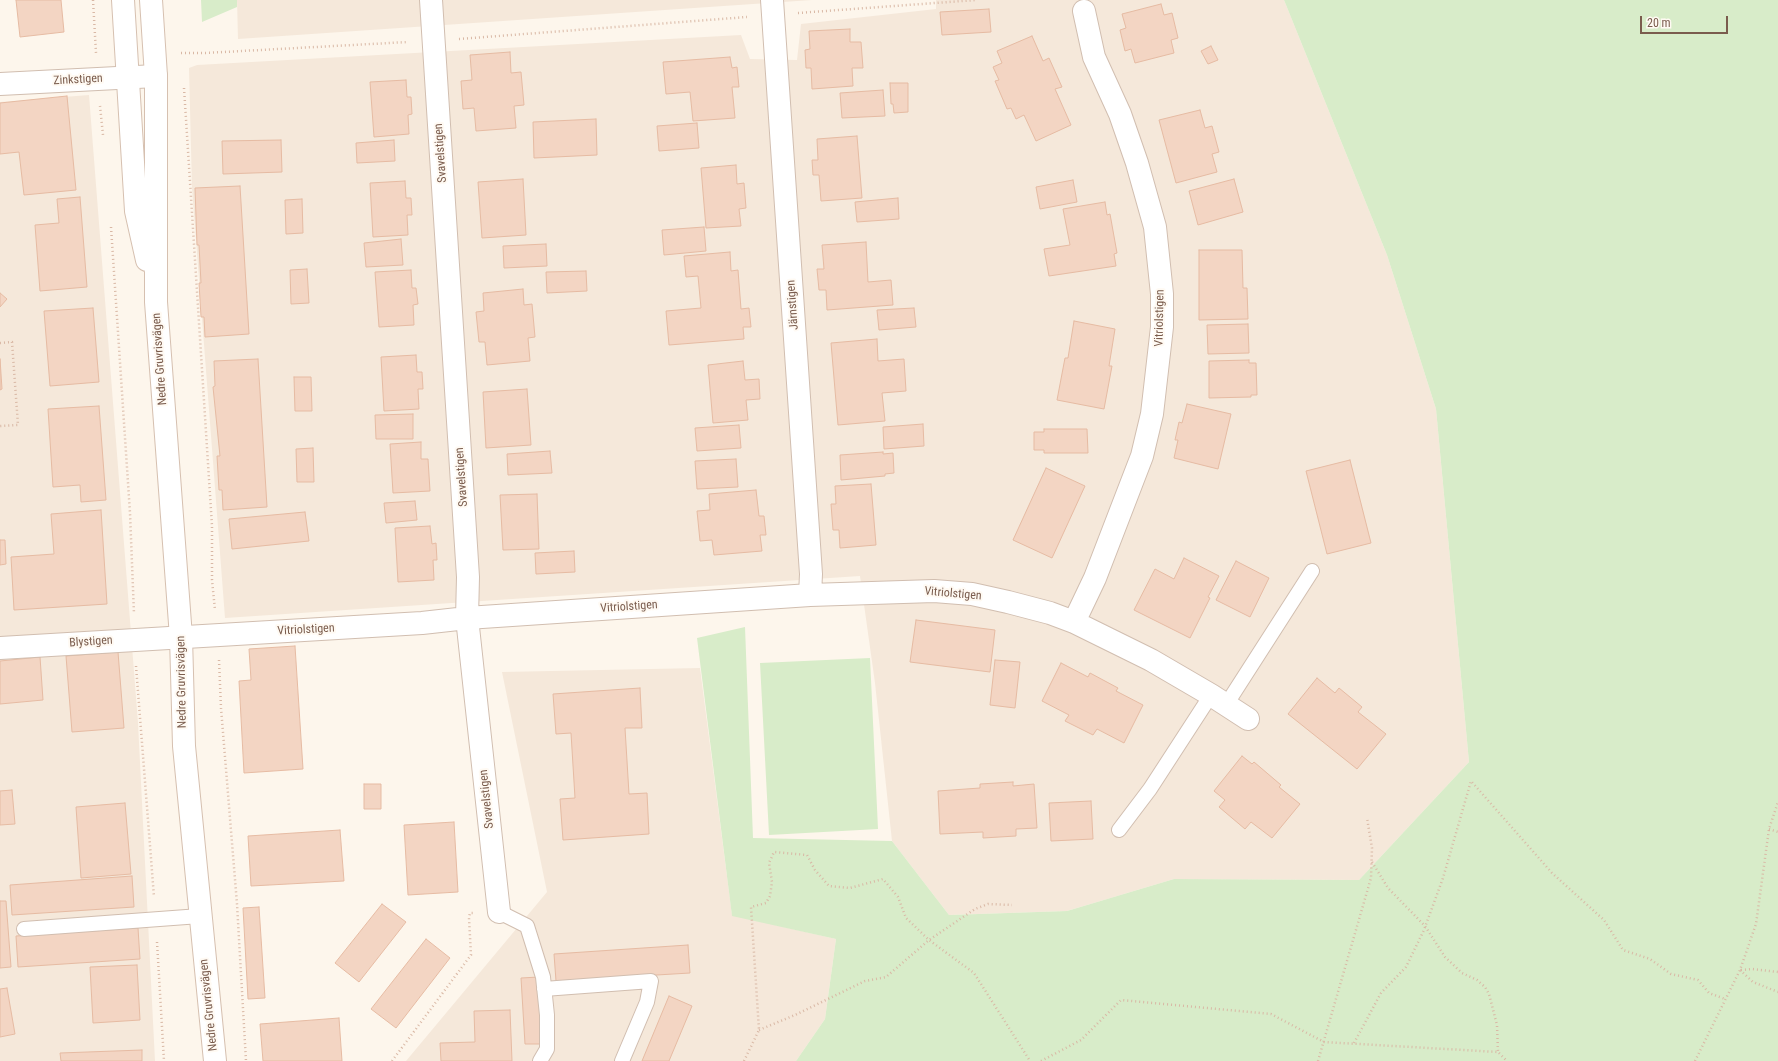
<!DOCTYPE html>
<meta charset="utf-8">
<style>
body{margin:0}
#map{position:relative;width:1778px;height:1061px;overflow:hidden;background:#fdf6ec;font-family:"Roboto Condensed",sans-serif}
canvas{display:block}
.scale{position:absolute;left:1640px;top:16px;width:88px;height:18px;box-sizing:border-box;border:2px solid #7a5c4d;border-top:0;padding-left:5px;font-size:12px;line-height:14px;white-space:nowrap;color:#7a5c4d;-webkit-text-stroke:3px #fffaf3;paint-order:stroke}
</style>
<div id="map">
<canvas width="1778" height="1061"></canvas>
<div class="scale">20 m</div>
</div>
<script>
const ctx = document.querySelector('canvas').getContext('2d');
ctx.lineJoin = 'round';
function fill(path, color) {
  ctx.fillStyle = color;
  ctx.fill(path, 'evenodd');
}
function toPath(rows) {
  const path = new Path2D();
  for (const r of rows) {
    path.moveTo(r[0], r[1]);
    for (let i = 2; i < r.length; i += 2) path.lineTo(r[i], r[i + 1]);
  }
  return path;
}
function strokePath(path, color, width, dash) {
  ctx.strokeStyle = color;
  ctx.lineWidth = width;
  ctx.lineCap = dash ? 'butt' : 'round';
  ctx.setLineDash(dash || []);
  ctx.stroke(path);
}
function drawText(font, color, halo, rows, align = 'center') {
  ctx.font = font + ' "Roboto Condensed",sans-serif';
  ctx.lineWidth = 4;
  ctx.setLineDash([]);
  ctx.textBaseline = 'middle';
  ctx.strokeStyle = halo;
  ctx.fillStyle = color;
  for (const [text, x, y, turn = 0] of rows) {
    ctx.save();
    ctx.translate(x, y);
    ctx.rotate((+turn || 0) * Math.PI / 180);
    ctx.textAlign = isNaN(turn) ? turn : align;
    if (halo) ctx.strokeText(text, 0, 0);
    ctx.fillText(text, 0, 0);
    ctx.restore();
  }
}
fill(toPath([
 [237,0,812,0,238,39],
 [936,0,1284,0,1387,255,1436,409,1469,762,1359,880,1174,879,1067,911,949,915,892,841,875,683,860,576,225,618,192,188,189,68,197,65,741,35,750,59,797,60,801,24,936,9],
 [89,95,138,723,155,1061,0,1061,0,102],
 [700,668,732,915,836,939,825,1019,796,1061,406,1061,547,892,502,672]
]), '#f5e8da');
fill(toPath([
 [201,0,237,0,237,7,202,22],
 [1284,0,1778,0,1778,1061,796,1061,825,1019,836,939,732,916,697,638,745,627,753,838,892,841,949,915,1067,911,1174,879,1359,880,1469,762,1436,409,1387,255],
 [870,658,878,829,769,835,760,663]
]), '#d8ecc9');
const building = toPath([
 [16,0,61,0,64,32,20,37,16,0],
 [1161,4,1164,15,1172,13,1178,38,1171,40,1174,53,1135,63,1131,49,1125,51,1120,30,1126,28,1122,14,1161,4],
 [989,9,991,32,942,35,940,12,989,9],
 [850,29,850,42,861,42,863,68,852,68,853,86,812,89,811,68,806,68,805,50,810,49,809,31,850,29],
 [1032,36,1043,61,1049,58,1062,87,1055,89,1071,125,1036,141,1024,115,1016,119,1011,108,1007,109,995,81,999,80,993,67,1002,63,997,51,1032,36],
 [1211,46,1218,60,1208,64,1201,51,1211,46],
 [510,52,511,73,521,72,524,105,514,106,516,128,476,131,474,108,463,109,461,81,472,80,470,55,510,52],
 [730,57,732,68,737,67,739,87,732,87,735,118,693,121,690,92,666,94,663,62,730,57],
 [406,80,407,97,411,97,412,114,408,115,409,134,374,137,370,82,406,80],
 [890,83,908,83,908,112,894,113,893,104,891,104,890,83],
 [883,90,885,116,842,118,840,93,883,90],
 [67,96,76,190,24,195,19,152,0,154,0,103,67,96],
 [1200,110,1205,128,1212,126,1219,152,1212,154,1217,172,1176,183,1159,120,1200,110],
 [596,119,597,155,534,158,533,122,596,119],
 [697,123,699,148,659,151,657,126,697,123],
 [857,136,862,198,821,201,819,175,813,175,812,160,818,160,817,139,857,136],
 [281,140,282,172,223,174,222,141,281,140],
 [394,140,395,161,357,163,356,143,394,140],
 [736,165,737,184,744,183,746,208,739,209,741,226,706,228,701,168,736,165],
 [523,179,526,235,482,238,478,182,523,179],
 [1234,179,1243,212,1198,225,1189,191,1234,179],
 [1073,180,1077,202,1040,209,1036,187,1073,180],
 [405,181,406,198,411,198,412,215,407,215,408,235,373,237,370,183,405,181],
 [240,186,249,334,205,337,204,317,201,317,199,283,201,283,199,245,197,245,195,188,240,186],
 [80,197,87,287,40,291,35,225,59,223,57,199,80,197],
 [898,198,899,219,857,222,855,202,898,198],
 [302,199,303,233,286,234,285,200,302,199],
 [1105,202,1107,215,1110,214,1117,253,1114,254,1116,266,1049,276,1044,249,1070,245,1063,209,1105,202],
 [704,227,706,251,664,255,662,230,704,227],
 [401,239,403,265,366,267,364,243,401,239],
 [866,242,868,282,891,280,893,305,827,310,826,290,819,290,817,269,824,269,822,245,866,242],
 [546,244,547,266,504,268,503,246,546,244],
 [1199,250,1242,250,1243,288,1247,288,1248,319,1199,320,1199,250],
 [730,252,731,271,738,270,741,309,749,308,751,327,743,327,744,339,669,345,666,311,701,308,698,276,686,277,684,256,730,252],
 [307,269,309,303,291,304,290,270,307,269],
 [411,270,412,288,416,288,418,304,413,305,414,325,379,327,375,272,411,270],
 [586,271,587,291,547,293,546,272,586,271],
 [523,289,524,305,532,304,535,337,528,338,530,361,487,365,485,342,479,342,476,312,484,311,483,293,523,289],
 [0,293,7,299,0,307,0,293],
 [93,308,99,382,50,386,44,311,93,308],
 [914,308,916,327,879,330,877,310,914,308],
 [1074,321,1115,329,1109,366,1112,366,1104,409,1057,400,1065,358,1068,358,1074,321],
 [1248,324,1249,353,1208,354,1207,325,1248,324],
 [877,339,878,361,904,359,906,391,882,393,885,421,838,425,831,343,877,339],
 [416,355,417,372,422,372,423,389,418,389,419,409,384,411,381,357,416,355],
 [0,359,2,389,0,390,0,359],
 [258,359,267,507,223,510,222,490,219,490,217,456,220,456,213,387,215,386,214,361,258,359],
 [1249,360,1249,363,1256,363,1257,395,1251,395,1251,397,1209,398,1209,361,1249,360],
 [743,361,745,380,759,379,760,399,746,400,748,420,713,423,708,365,743,361],
 [294,377,311,377,312,411,295,411,294,377],
 [527,389,531,445,486,448,483,392,527,389],
 [1187,404,1231,414,1218,469,1174,458,1178,440,1175,440,1179,422,1182,423,1187,404],
 [99,406,106,500,81,502,80,485,53,487,48,409,99,406],
 [413,414,413,439,376,439,375,415,413,414],
 [923,424,924,446,884,449,883,427,923,424],
 [739,425,741,448,697,451,695,428,739,425],
 [1044,429,1087,429,1088,453,1044,453,1044,450,1034,450,1034,432,1044,432,1044,429],
 [421,442,421,459,428,459,430,491,393,493,390,444,421,442],
 [313,448,314,482,297,482,296,449,313,448],
 [550,451,552,473,508,475,507,454,550,451],
 [883,452,883,454,893,453,894,473,885,474,885,476,841,480,840,455,883,452],
 [736,459,738,487,697,489,695,461,736,459],
 [1350,460,1371,543,1327,554,1306,471,1350,460],
 [1046,468,1085,486,1052,558,1013,540,1046,468],
 [871,484,876,545,840,548,839,530,833,530,831,504,836,504,835,486,871,484],
 [756,490,759,516,764,516,766,535,760,535,762,551,714,555,712,540,700,541,697,511,710,510,709,494,756,490],
 [537,494,539,549,503,550,500,495,537,494],
 [415,501,417,520,386,523,384,503,415,501],
 [101,510,107,604,14,610,11,557,54,554,51,514,101,510],
 [305,512,309,541,232,549,229,519,305,512],
 [430,526,432,544,436,543,437,560,433,560,434,580,398,582,395,528,430,526],
 [0,540,5,540,6,564,0,565,0,540],
 [574,551,575,572,536,574,535,553,574,551],
 [1184,558,1219,576,1208,597,1210,598,1190,638,1134,610,1155,569,1174,579,1184,558],
 [1236,561,1269,578,1250,617,1216,600,1236,561],
 [916,620,995,630,990,672,910,662,916,620],
 [295,646,303,769,244,773,239,681,251,680,249,649,295,646],
 [118,652,124,728,72,732,66,656,118,652],
 [40,657,43,700,0,704,0,661,40,657],
 [995,660,1020,662,1015,708,990,705,995,660],
 [1061,663,1088,677,1090,673,1118,688,1116,691,1143,705,1124,743,1097,729,1093,735,1065,721,1069,715,1042,701,1061,663],
 [1317,678,1335,693,1339,688,1362,707,1358,712,1386,734,1357,769,1288,714,1317,678],
 [640,688,642,728,625,728,629,794,647,793,649,834,563,840,560,799,575,798,571,733,556,734,553,694,640,688],
 [1242,756,1252,764,1254,762,1281,785,1279,787,1300,804,1272,838,1251,822,1245,829,1219,807,1225,800,1214,791,1242,756],
 [1013,782,1013,786,1034,784,1037,828,1016,829,1016,836,983,838,983,832,940,834,938,791,980,788,980,784,1013,782],
 [364,784,381,784,381,809,364,809,364,784],
 [12,790,15,824,0,825,0,791,12,790],
 [1091,801,1093,839,1051,841,1049,803,1091,801],
 [125,803,131,874,81,878,76,807,125,803],
 [454,822,458,892,408,895,404,825,454,822],
 [340,830,344,881,251,886,248,836,340,830],
 [132,876,134,907,12,915,10,885,132,876],
 [0,901,6,901,11,967,0,968,0,901],
 [382,904,406,922,359,982,335,963,382,904],
 [259,907,265,998,248,999,243,908,259,907],
 [138,928,140,959,18,967,16,936,138,928],
 [426,939,450,958,396,1028,371,1009,426,939],
 [688,945,690,973,556,981,554,954,688,945],
 [137,965,140,1020,93,1023,90,967,137,965],
 [539,977,543,1044,525,1044,521,978,539,977],
 [7,988,15,1034,0,1037,0,989,7,988],
 [669,996,692,1006,669,1061,642,1061,669,996],
 [510,1010,512,1061,441,1061,440,1043,475,1042,474,1011,510,1010],
 [339,1018,342,1061,263,1061,260,1024,339,1018],
 [142,1050,142,1061,61,1061,60,1053,142,1050]
]);
fill(building, '#f3d5c3');
strokePath(building, '#e6bba3', 1);
const lane = toPath([
 [1226,705,1312,571],
 [1119,830,1150,789,1211,695],
 [499,912,527,926,543,977,547,1015,547,1049,540,1061],
 [24,929,200,916],
 [544,989,651,981,647,1002,622,1061]
]);
const street = toPath([
 [431,0,468,577,467,618,499,912],
 [772,0,811,574,810,595],
 [0,84,156,76],
 [1074,622,1095,578,1142,456,1152,414,1162,327,1162,294,1155,227,1137,163,1120,114,1094,57,1084,11],
 [0,648,422,623,467,618,810,595,934,591,972,594,1008,602,1050,613,1074,622,1151,660,1211,695,1248,719]
]);
const secondary = toPath([
 [123,0,136,211,147,260],
 [151,0,156,76,156,302,181,637,184,746,215,1061]
]);
strokePath(lane, '#d1beb0', 16);
strokePath(street, '#d1beb0', 24);
strokePath(secondary, '#d6c0b0', 24);
strokePath(toPath([
 [93,0,96,53],
 [798,13,976,0],
 [459,39,747,17],
 [181,53,205,53,408,42],
 [184,88,212,526,212,580,215,610],
 [100,106,103,135],
 [111,227,130,513,134,614],
 [0,343,12,342,18,425,0,426],
 [219,660,221,708,237,904,246,1061],
 [136,666,154,897],
 [1769,829,1778,832],
 [1372,862,1388,888,1425,926,1445,957,1462,973,1477,980,1485,987,1489,994,1497,1025,1498,1052],
 [157,942,164,1061],
 [1740,970,1753,982,1778,992],
 [1741,970,1752,969,1778,972],
 [759,1030,795,1015,865,981,886,977,929,940,975,909,988,904,1012,905],
 [1354,1043,1381,993,1406,967,1424,930,1443,878,1471,781,1552,873,1604,920,1623,950,1650,959,1671,974,1698,980,1709,993,1725,999],
 [392,1061,471,955,469,918,470,913,473,913],
 [744,1061,759,1030,751,907,766,903,770,896,772,882,769,863,774,852,807,855,815,870,829,886,850,888,883,879,898,897,906,918,929,940,974,973,1030,1061],
 [1041,1061,1081,1040,1121,1000,1271,1014,1324,1042,1498,1052,1507,1061],
 [1318,1061,1371,878,1372,848,1367,818],
 [1695,1061,1740,970,1756,924,1769,829,1778,802]
]), '#d9b8a5', 2.5, [1, 3]);
strokePath(lane, '#fff', 14);
strokePath(street, '#fff', 22);
strokePath(secondary, '#fff', 22);
drawText('12px', '#7a5c4d', '#fffaf3', [
 ["Zinkstigen",78,80,-3],
 ["Svavelstigen",441,153,-94],
 ["Järnstigen",793,305,-94],
 ["Vitriolstigen",1160,318,-89],
 ["Nedre Gruvrisvägen",160,359,-94],
 ["Svavelstigen",462,477,-94],
 ["Vitriolstigen",953,594,5],
 ["Vitriolstigen",629,607,-4],
 ["Vitriolstigen",306,630,-3],
 ["Blystigen",91,642,-4],
 ["Nedre Gruvrisvägen",182,682,-91],
 ["Svavelstigen",487,799,-96],
 ["Nedre Gruvrisvägen",209,1005,-96]
]);
</script>
